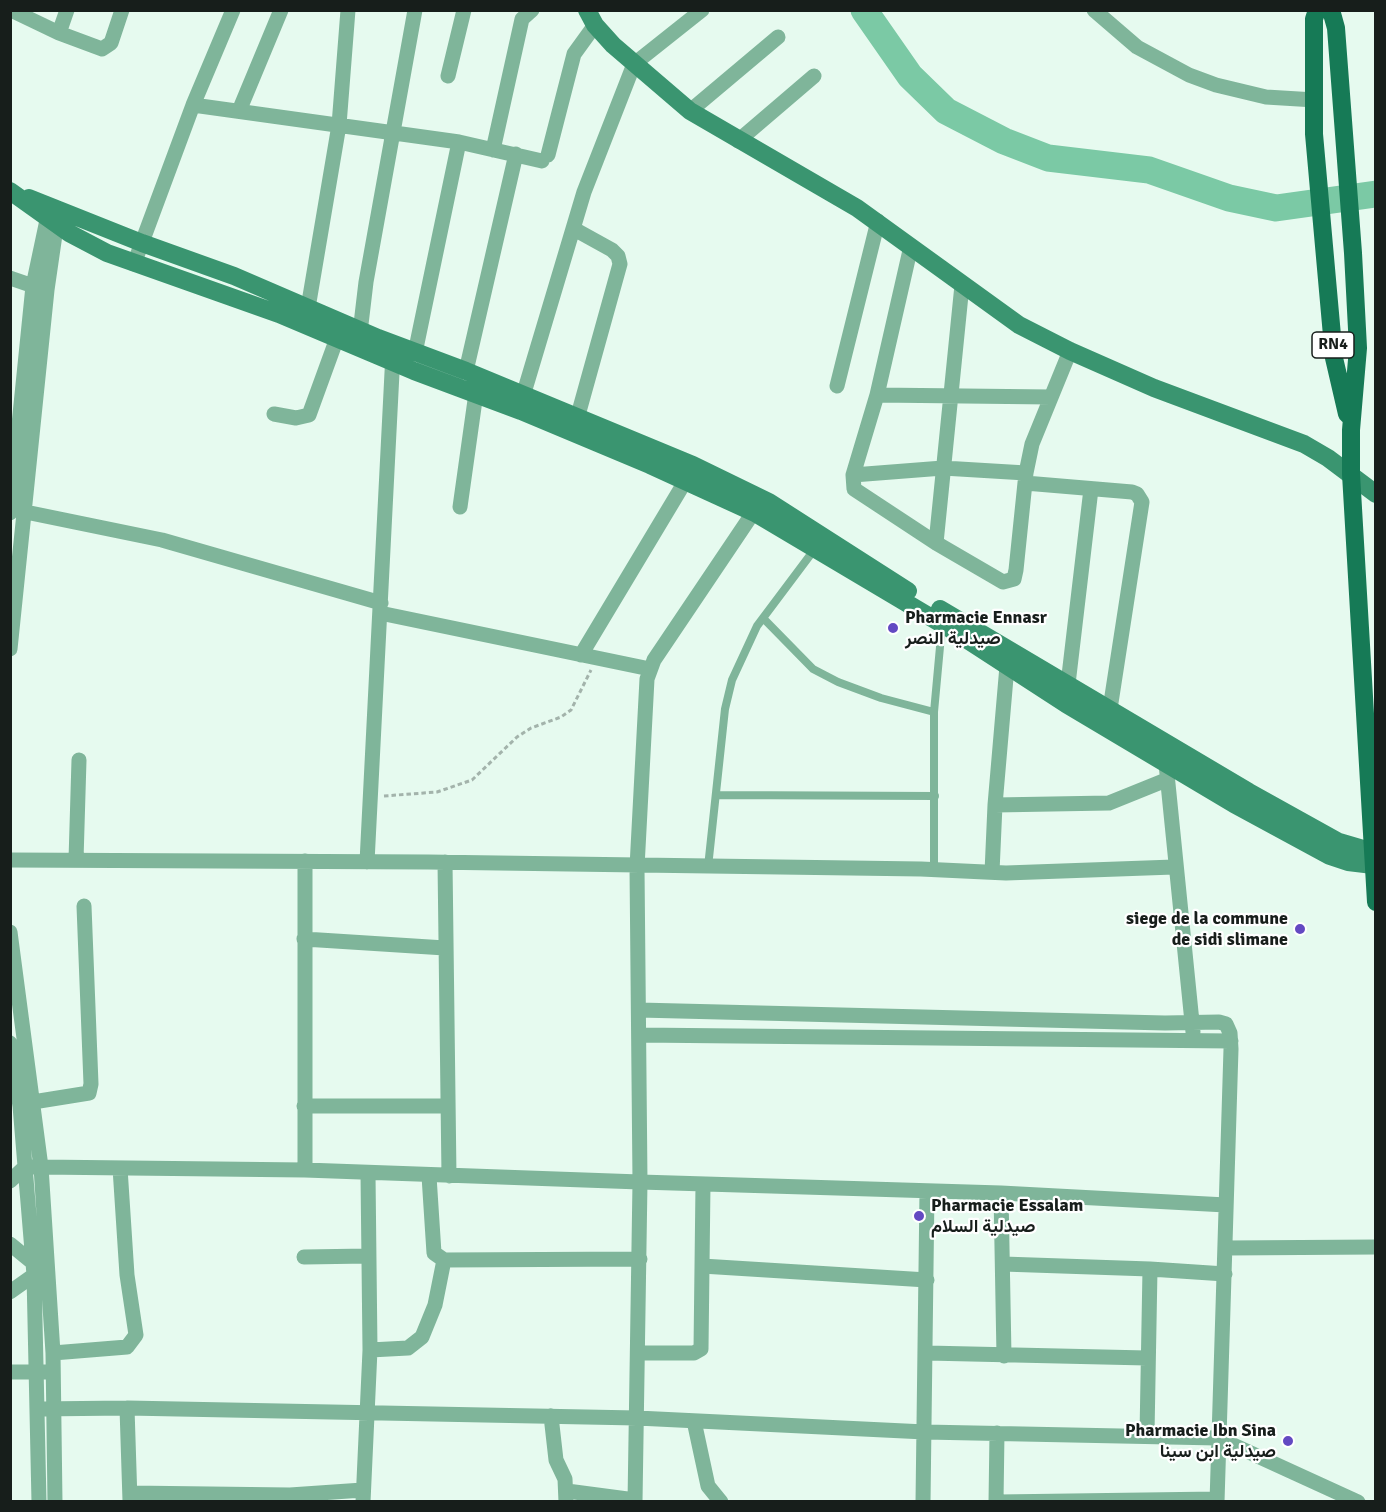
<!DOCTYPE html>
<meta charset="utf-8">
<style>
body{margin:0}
#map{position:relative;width:1386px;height:1512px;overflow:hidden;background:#e6faef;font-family:Signika,sans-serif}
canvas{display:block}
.frame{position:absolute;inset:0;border:12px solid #171e1b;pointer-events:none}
</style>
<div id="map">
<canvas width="1386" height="1512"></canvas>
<div class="frame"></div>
</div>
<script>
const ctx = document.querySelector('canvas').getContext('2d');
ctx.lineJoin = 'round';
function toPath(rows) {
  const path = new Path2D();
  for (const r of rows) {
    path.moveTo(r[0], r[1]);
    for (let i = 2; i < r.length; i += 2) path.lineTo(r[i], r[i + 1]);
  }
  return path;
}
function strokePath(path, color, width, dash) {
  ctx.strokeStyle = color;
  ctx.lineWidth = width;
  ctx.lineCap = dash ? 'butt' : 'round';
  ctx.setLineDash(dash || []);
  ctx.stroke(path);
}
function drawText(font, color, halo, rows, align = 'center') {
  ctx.font = font + ' Signika,Vazirmatn,sans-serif';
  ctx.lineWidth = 4.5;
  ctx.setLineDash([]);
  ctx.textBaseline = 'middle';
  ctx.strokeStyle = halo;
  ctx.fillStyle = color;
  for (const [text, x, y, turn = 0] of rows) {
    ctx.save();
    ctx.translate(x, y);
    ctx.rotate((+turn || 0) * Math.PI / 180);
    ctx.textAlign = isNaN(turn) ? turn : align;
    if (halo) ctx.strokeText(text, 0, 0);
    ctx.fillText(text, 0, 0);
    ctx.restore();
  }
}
strokePath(toPath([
 [864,10,910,76,946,111,1004,141,1048,158,1149,170,1229,198,1276,208,1376,194]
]), '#7bc9a5', 27);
strokePath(toPath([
 [384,796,437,792,472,780,517,737,531,728,561,717,571,710,591,670]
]), '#a3b3ab', 3, [4.5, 3]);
strokePath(toPath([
 [763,618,813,669,838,682,881,698,934,712],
 [716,795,935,796],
 [708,867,725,709,732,680,757,626,814,550],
 [934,870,934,712,942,625]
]), '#7fb59a', 8);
strokePath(toPath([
 [11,10,59,33,102,49,111,43,122,10],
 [1094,10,1137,47,1189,75,1216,85,1266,97,1315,100],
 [59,33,67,10],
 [448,76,464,10],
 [193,105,459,142,542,161],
 [239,111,281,10],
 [690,111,778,37],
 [738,141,814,76],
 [493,150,522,19,532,10],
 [548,155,574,54,595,25],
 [574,229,612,250,618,256,620,264,575,426],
 [911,246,877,395,853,475,854,489,936,543,1003,582,1014,579,1016,570,1026,473,1032,444,1070,351],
 [134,264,193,105,233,10],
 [10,278,42,289],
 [308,308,339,125,348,10],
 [359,341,366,282,415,10],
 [415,353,459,142],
 [466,371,516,154],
 [837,386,878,221],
 [877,395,1051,397],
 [520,406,584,192,634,64,702,10],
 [274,414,296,418,309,415,337,338],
 [853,475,943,468,1026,473],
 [1025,483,1132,492,1137,494,1142,502,1110,709],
 [460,507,476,393],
 [11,509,162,540,381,603],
 [10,513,33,286,47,220],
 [936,543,962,285],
 [380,613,650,669],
 [10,649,47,290,58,214],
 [581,655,686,480],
 [1068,684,1091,489],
 [1165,754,1193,1032],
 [995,805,1109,803,1166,780],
 [10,860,428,862,921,869,1006,873,1174,867],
 [76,860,79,760],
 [367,862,393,353],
 [445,862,449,1176],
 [992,872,995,805,1007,666],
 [10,932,41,1167,53,1353,55,1502],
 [304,939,445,948],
 [639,1010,1165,1023,1219,1022,1226,1024,1230,1033,1231,1049,1217,1502],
 [639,1035,1231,1041],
 [10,1043,20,1106,34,1275,39,1502],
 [33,1102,89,1093,91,1084,84,906],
 [304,1106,448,1106],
 [305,1170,305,861],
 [429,1176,434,1253,444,1260,640,1259],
 [10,1181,25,1167,41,1167,305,1170,640,1182,637,867,647,679,654,660,759,504],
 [1001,1193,1004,1356],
 [10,1244,32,1262],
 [1226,1248,1376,1247],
 [304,1257,368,1256],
 [1003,1264,1150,1269],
 [702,1266,927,1280],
 [10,1292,34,1275],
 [370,1350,408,1348,422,1337,435,1305,444,1260],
 [53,1353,127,1347,136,1335,127,1275,120,1168],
 [638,1353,694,1353,701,1349,703,1184],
 [927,1353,1147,1358],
 [10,1372,45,1372],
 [127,1408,130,1501],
 [37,1409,127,1408,637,1418,925,1432,1218,1438,1358,1502],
 [551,1416,556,1460,565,1479,566,1502],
 [694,1421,708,1486,721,1502],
 [1147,1434,1150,1269,1225,1274],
 [567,1491,635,1500],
 [130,1493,290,1495,363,1490],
 [363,1502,370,1350,368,1174],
 [635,1502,640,1182,1001,1193,1226,1205],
 [923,1502,927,1191],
 [996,1502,997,1433],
 [998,1502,1217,1499]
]), '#7fb59a', 15);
strokePath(toPath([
 [587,10,595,25,613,45,690,111,857,208,1019,325,1070,351,1154,388,1304,444,1328,458,1376,494],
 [10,191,69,233,107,253,279,314,414,371,521,411,650,465,755,513,952,630,1066,704,1234,804,1330,856,1348,862,1373,865],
 [29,198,142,243,234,276,378,338,466,371,693,465,769,502,908,591],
 [940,609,1249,792,1339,842,1373,852]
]), '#3a9570', 18);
strokePath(toPath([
 [1317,10,1314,19,1314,134,1334,358,1347,414],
 [1331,10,1336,28,1353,253,1358,348,1351,430,1351,474,1376,902]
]), '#167a56', 18);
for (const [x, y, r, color] of [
 [893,628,6,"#6349c2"],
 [1300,929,6,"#6349c2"],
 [919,1216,6,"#6349c2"],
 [1288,1441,6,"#6349c2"]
]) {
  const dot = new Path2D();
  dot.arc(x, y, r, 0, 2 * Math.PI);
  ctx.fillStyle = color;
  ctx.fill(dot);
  strokePath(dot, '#fff', 2);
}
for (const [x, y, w] of [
 [1333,345,42]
]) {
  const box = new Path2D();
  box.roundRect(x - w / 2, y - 13, w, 26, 4.5);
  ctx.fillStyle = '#fff';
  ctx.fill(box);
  strokePath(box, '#171e1b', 1.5);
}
drawText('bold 16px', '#171e1b', null, [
 ["RN4",1333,345]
]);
drawText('bold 18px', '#171e1b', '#fff', [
 ["Pharmacie Ennasr",905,618],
 ["صيدلية النصر",905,639],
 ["siege de la commune",1288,919,"right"],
 ["de sidi slimane",1288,940,"right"],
 ["Pharmacie Essalam",931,1206],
 ["صيدلية السلام",931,1227],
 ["Pharmacie Ibn Sina",1276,1431,"right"],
 ["صيدلية ابن سينا",1276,1452,"right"]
], 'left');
</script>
